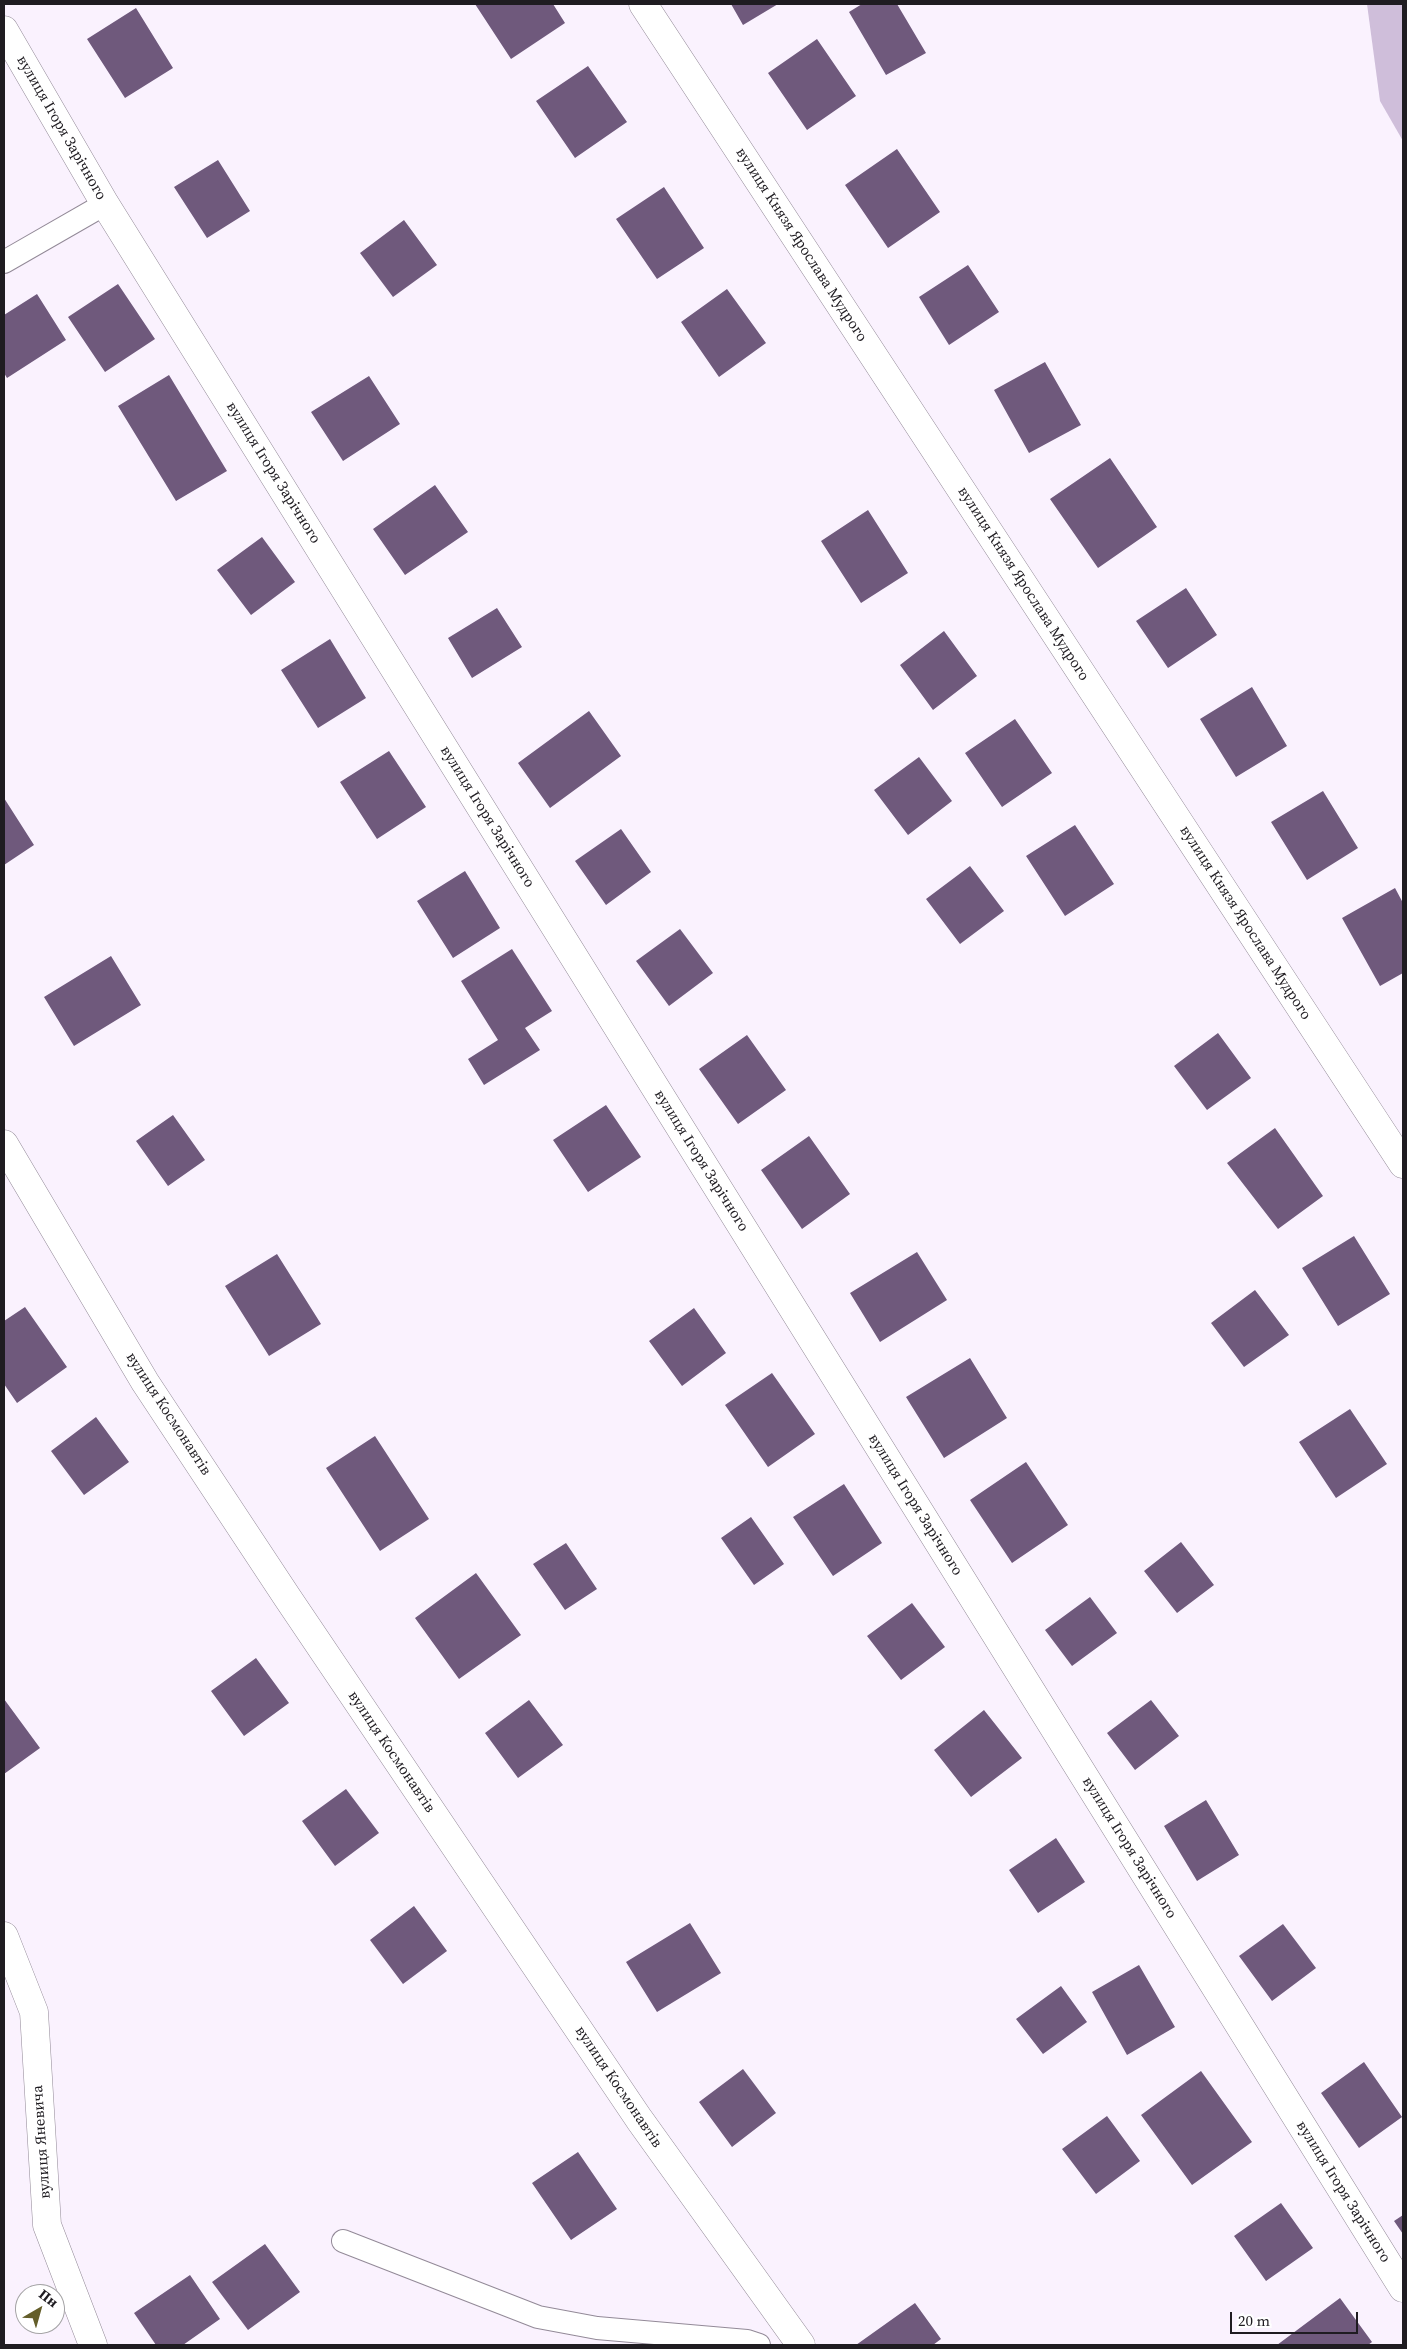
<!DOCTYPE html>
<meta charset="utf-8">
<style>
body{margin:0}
#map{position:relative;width:1407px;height:2349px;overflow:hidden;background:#faf2fe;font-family:"Source Serif 4",serif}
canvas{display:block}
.frame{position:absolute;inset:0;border:5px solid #1f1c21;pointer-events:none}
.north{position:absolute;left:15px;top:2284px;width:50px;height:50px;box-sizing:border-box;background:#fff;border:1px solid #a5a4a6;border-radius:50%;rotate:38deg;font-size:14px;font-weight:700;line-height:20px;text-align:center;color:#1f1c21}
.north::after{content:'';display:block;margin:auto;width:18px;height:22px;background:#645e2a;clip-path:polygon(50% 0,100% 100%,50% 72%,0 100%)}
.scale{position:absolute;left:1230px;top:2312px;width:128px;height:22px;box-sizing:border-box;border:2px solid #1f1c21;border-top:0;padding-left:6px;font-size:15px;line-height:18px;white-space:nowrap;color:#1f1c21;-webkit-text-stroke:4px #fff;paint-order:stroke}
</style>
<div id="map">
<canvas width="1407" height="2349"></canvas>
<div class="frame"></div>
<div class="north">Пн</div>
<div class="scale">20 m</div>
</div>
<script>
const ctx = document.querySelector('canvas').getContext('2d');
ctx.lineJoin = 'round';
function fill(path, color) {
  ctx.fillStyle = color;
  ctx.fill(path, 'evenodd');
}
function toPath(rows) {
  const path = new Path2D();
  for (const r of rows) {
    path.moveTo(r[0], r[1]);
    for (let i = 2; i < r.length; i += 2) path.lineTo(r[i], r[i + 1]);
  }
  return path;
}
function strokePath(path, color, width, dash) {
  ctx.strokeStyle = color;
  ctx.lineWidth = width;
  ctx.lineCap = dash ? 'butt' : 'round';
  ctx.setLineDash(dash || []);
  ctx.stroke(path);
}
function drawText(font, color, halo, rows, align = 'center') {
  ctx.font = font + ' "Source Serif 4",serif';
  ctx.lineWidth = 5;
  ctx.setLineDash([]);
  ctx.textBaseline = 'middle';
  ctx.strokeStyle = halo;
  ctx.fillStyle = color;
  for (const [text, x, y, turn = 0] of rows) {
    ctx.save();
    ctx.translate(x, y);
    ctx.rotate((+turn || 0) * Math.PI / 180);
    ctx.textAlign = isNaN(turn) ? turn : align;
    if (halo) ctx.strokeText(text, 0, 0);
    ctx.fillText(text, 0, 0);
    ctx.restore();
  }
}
fill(toPath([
 [1367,4,1403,4,1403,141,1380,101]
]), '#cfbeda');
fill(toPath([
 [475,4,553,4,565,23,511,59],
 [731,4,778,4,743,25],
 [862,4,897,4,926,53,886,75,849,12],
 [136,8,173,68,125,98,87,39],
 [817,39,856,96,807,130,768,73],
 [588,66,627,122,575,158,536,101],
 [897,149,940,212,888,248,845,185],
 [218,160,250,211,207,238,174,187],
 [664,187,704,248,657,279,616,219],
 [404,220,437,265,393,297,360,253],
 [968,265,999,312,949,345,919,297],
 [118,284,155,339,105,372,68,317],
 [727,289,766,343,719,377,681,322],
 [37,294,66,340,7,378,4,373,4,315],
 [1045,362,1081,425,1029,453,994,390],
 [169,375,227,471,176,501,118,406],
 [369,376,400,424,343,461,311,412],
 [1110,458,1157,527,1098,568,1050,499],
 [435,485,468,532,405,575,373,529],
 [868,510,908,573,861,603,821,541],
 [262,537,295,582,251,615,217,570],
 [1186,588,1217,635,1168,668,1136,621],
 [497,608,522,647,472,678,448,638],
 [944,631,977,676,933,710,900,665],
 [330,639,366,698,318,728,281,670],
 [1252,687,1287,746,1236,777,1200,719],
 [589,711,621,756,550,808,518,763],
 [1015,719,1052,773,1002,807,965,753],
 [389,751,426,807,377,839,340,782],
 [919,757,952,801,908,835,874,790],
 [1323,791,1358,848,1307,880,1271,822],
 [4,798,34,845,4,865],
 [1075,825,1114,884,1065,916,1026,856],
 [621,829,651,872,606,905,575,861],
 [970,866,1004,911,960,944,926,899],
 [465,871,500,928,453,958,417,901],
 [1395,888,1403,903,1403,973,1380,986,1342,918],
 [680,929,713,973,669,1006,636,961],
 [512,949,552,1011,525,1028,540,1050,484,1085,468,1059,498,1040,461,981],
 [111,956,141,1005,74,1046,44,997],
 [1218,1033,1251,1078,1207,1110,1174,1066],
 [747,1035,786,1090,738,1124,699,1069],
 [606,1105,641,1157,588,1192,553,1140],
 [173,1115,205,1160,168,1186,136,1141],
 [1275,1128,1323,1196,1278,1229,1227,1163],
 [809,1136,850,1194,802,1229,761,1170],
 [1354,1236,1390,1294,1338,1326,1302,1268],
 [917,1252,947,1300,880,1342,850,1293],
 [277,1254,321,1324,269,1356,225,1286],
 [1255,1290,1289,1335,1244,1367,1211,1323],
 [25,1307,67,1367,17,1403,4,1384,4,1321],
 [694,1308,726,1353,682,1386,649,1341],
 [970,1358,1007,1418,944,1458,906,1397],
 [772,1373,815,1434,768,1467,725,1405],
 [1350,1409,1387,1464,1336,1498,1299,1442],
 [96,1417,129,1462,84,1495,51,1451],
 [375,1436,429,1519,380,1551,326,1468],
 [1026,1462,1068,1525,1012,1563,970,1500],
 [844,1484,882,1543,833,1576,793,1517],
 [751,1517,784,1564,754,1585,721,1538],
 [1181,1542,1214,1585,1177,1613,1144,1571],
 [566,1543,597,1589,565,1610,533,1564],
 [476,1573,521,1635,459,1679,415,1618],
 [1090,1597,1117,1633,1072,1666,1045,1630],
 [912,1603,945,1647,901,1680,867,1636],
 [256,1658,289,1703,244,1736,211,1691],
 [4,1699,40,1748,4,1774],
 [529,1700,563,1745,518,1778,485,1733],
 [1151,1700,1179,1736,1135,1770,1107,1733],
 [984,1710,1022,1758,971,1797,934,1750],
 [346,1789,379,1833,335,1866,302,1821],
 [1206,1800,1239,1855,1197,1881,1164,1826],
 [1056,1838,1085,1882,1038,1913,1009,1870],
 [414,1906,447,1951,403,1984,370,1940],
 [690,1923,721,1973,657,2012,626,1962],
 [1283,1924,1316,1968,1272,2001,1239,1956],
 [1139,1965,1175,2027,1127,2055,1092,1992],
 [1061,1986,1087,2022,1043,2054,1016,2019],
 [1364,2062,1402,2117,1359,2148,1321,2093],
 [743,2069,776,2113,732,2147,699,2102],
 [1201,2071,1252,2142,1192,2185,1141,2115],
 [1107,2116,1140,2161,1096,2194,1062,2149],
 [578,2152,617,2209,571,2240,532,2183],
 [1281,2203,1313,2248,1266,2281,1234,2236],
 [1403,2215,1403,2234,1394,2221],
 [265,2244,300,2292,248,2330,212,2282],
 [190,2275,220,2319,183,2345,156,2345,134,2313],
 [1340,2298,1372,2342,1368,2345,1277,2345],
 [915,2303,941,2339,933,2345,856,2345]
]), '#6f597c');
const lane = toPath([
 [4,262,105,204],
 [343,2241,538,2317,597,2328,747,2341,759,2345]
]);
const street = toPath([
 [643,4,1403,1164],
 [4,30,105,204,1403,2288],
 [4,1144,145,1382,287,1597,639,2119,801,2345],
 [4,1936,34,2012,47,2225,93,2345]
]);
strokePath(lane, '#938a98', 24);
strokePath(street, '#938a98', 29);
strokePath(lane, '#fff', 22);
strokePath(street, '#fff', 28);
drawText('15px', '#1f1c21', '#fff', [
 ["вулиця Ігоря Зарічного",61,128,60],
 ["вулиця Князя Ярослава Мудрого",801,245,57],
 ["вулиця Ігоря Зарічного",273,473,58],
 ["вулиця Князя Ярослава Мудрого",1023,584,57],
 ["вулиця Ігоря Зарічного",487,817,58],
 ["вулиця Князя Ярослава Мудрого",1245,923,57],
 ["вулиця Ігоря Зарічного",701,1161,58],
 ["вулиця Космонавтів",168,1414,57],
 ["вулиця Ігоря Зарічного",915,1505,58],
 ["вулиця Космонавтів",391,1752,56],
 ["вулиця Ігоря Зарічного",1129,1848,58],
 ["вулиця Космонавтів",618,2087,56],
 ["вулиця Яневича",42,2142,-94],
 ["вулиця Ігоря Зарічного",1343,2192,58]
]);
</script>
